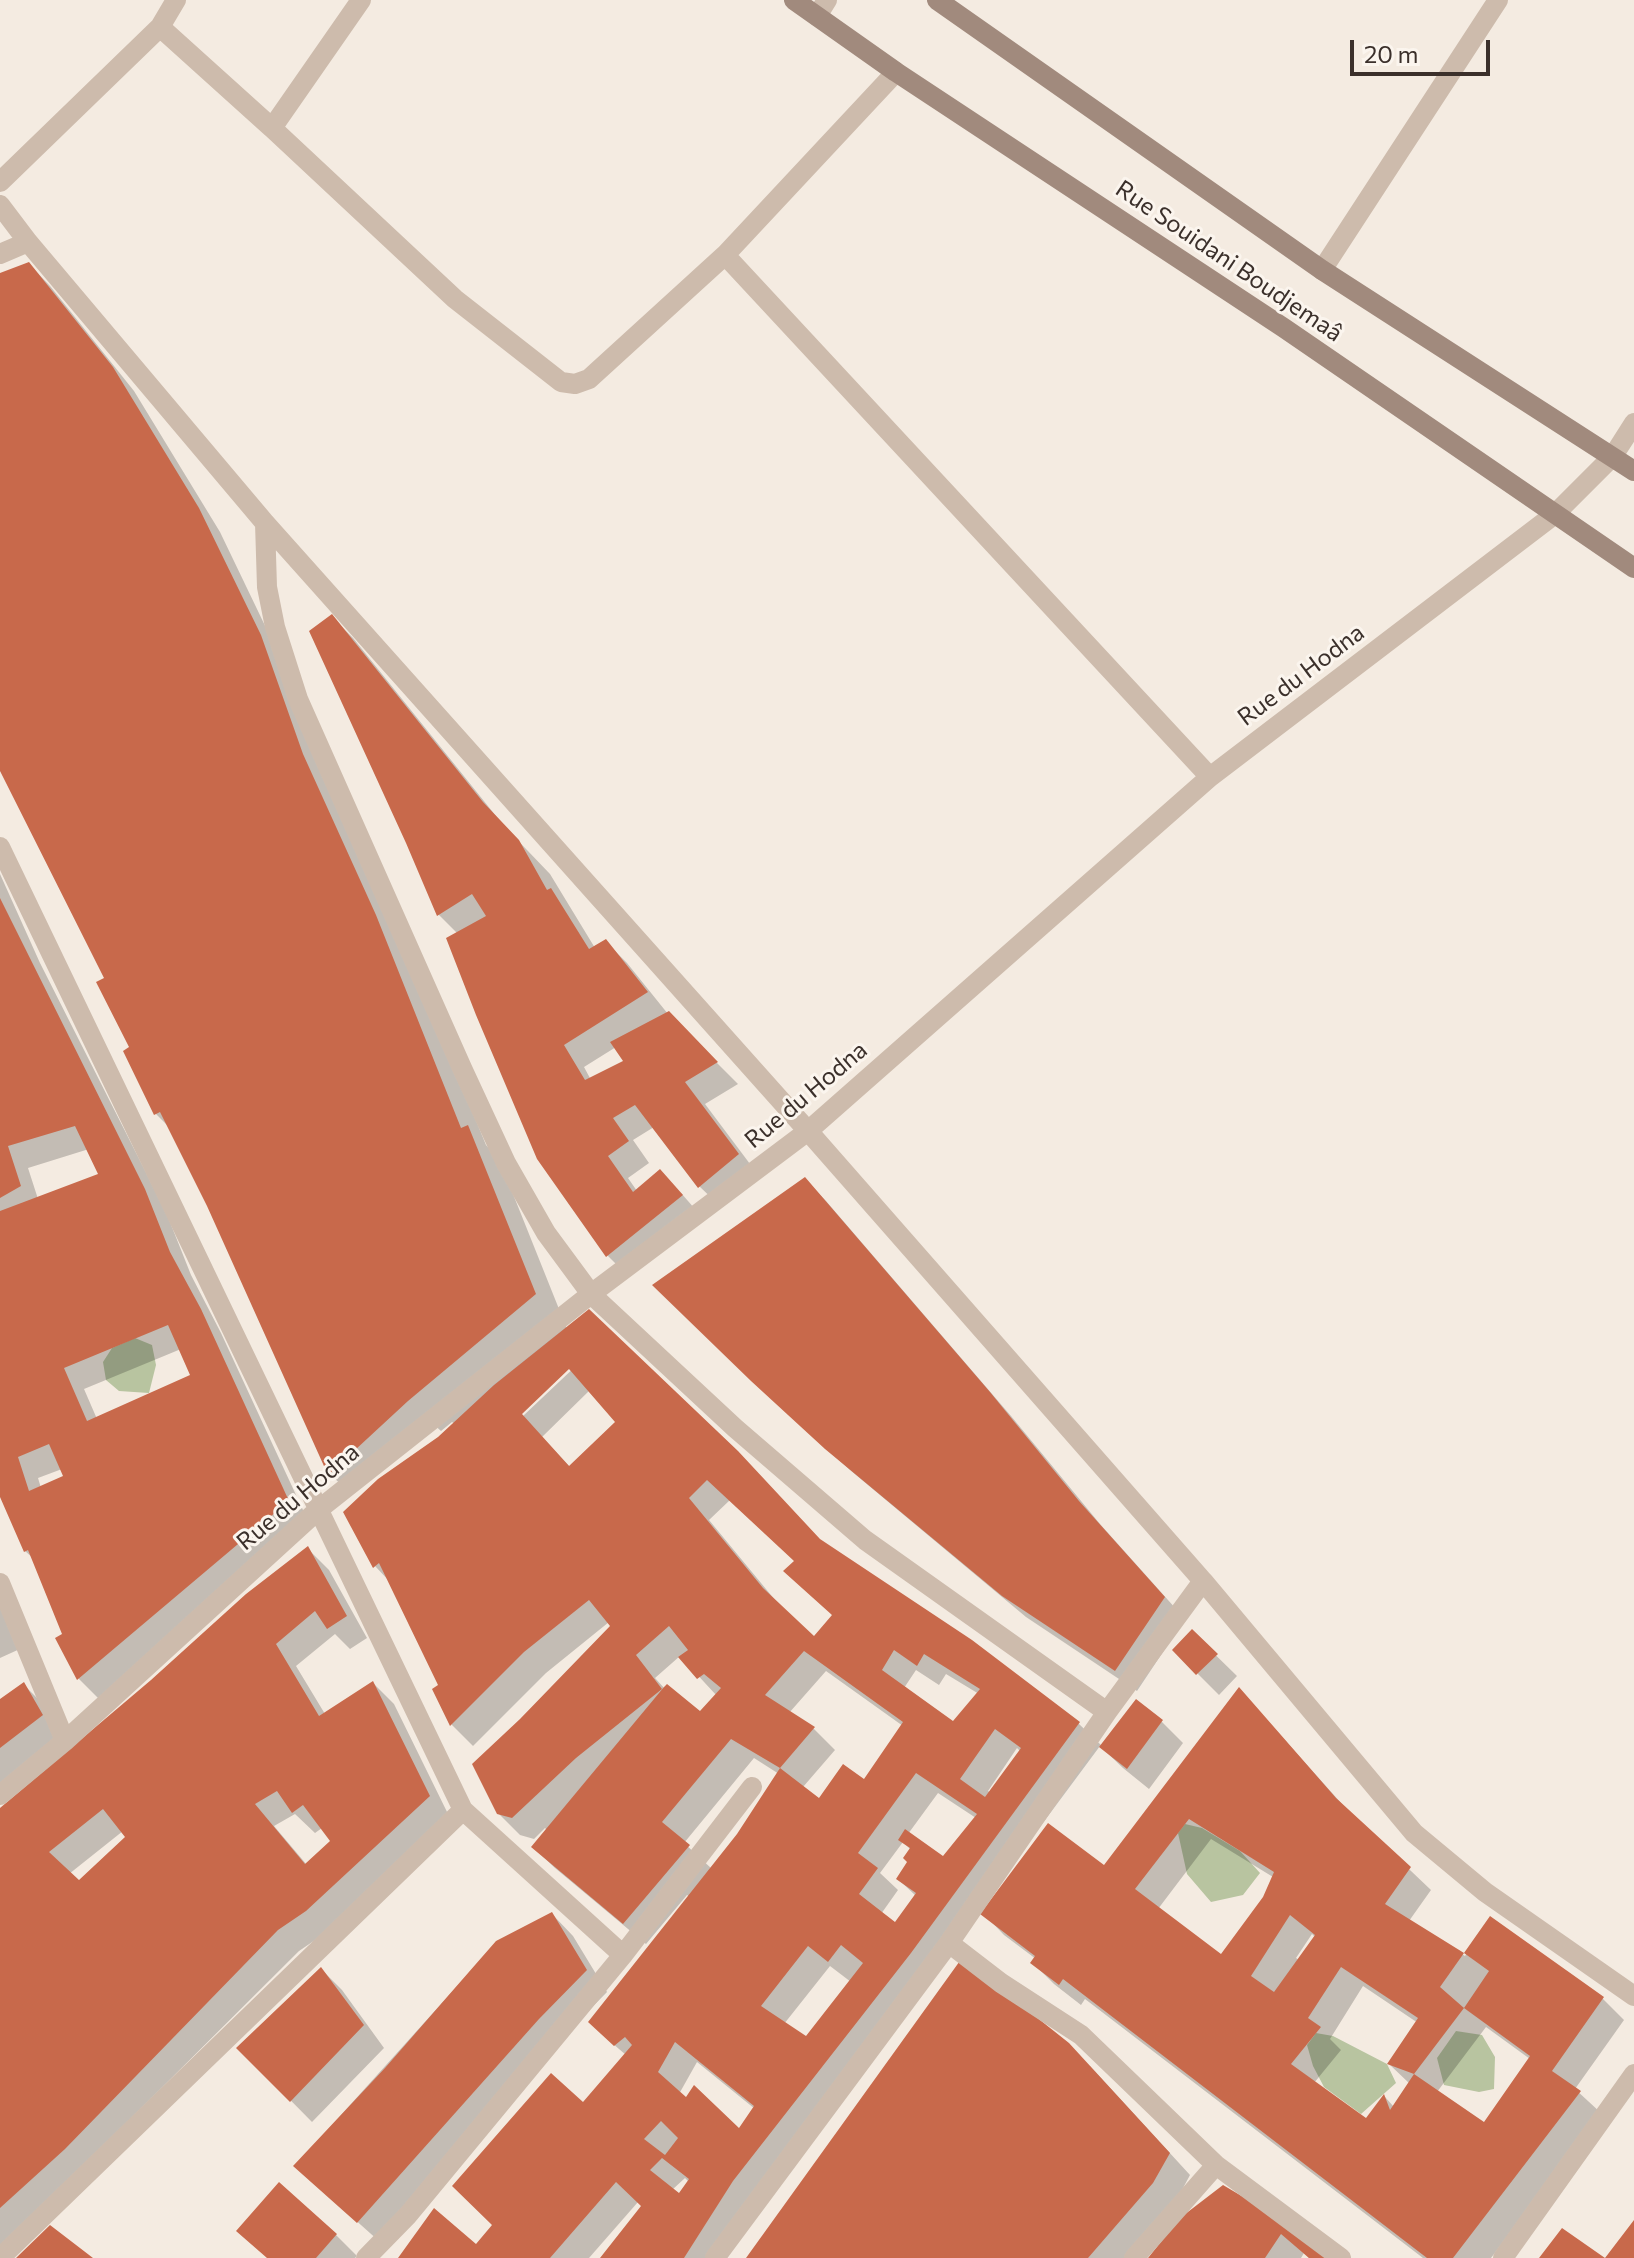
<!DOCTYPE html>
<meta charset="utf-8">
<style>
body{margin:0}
#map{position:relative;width:1634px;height:2258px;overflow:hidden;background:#f4ebe1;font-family:Commissioner,sans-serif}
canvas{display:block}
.scale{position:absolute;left:1350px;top:40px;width:140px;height:36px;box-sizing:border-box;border:4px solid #3b302b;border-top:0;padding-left:10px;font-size:24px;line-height:28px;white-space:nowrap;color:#3b302b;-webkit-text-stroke:6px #fbf5ee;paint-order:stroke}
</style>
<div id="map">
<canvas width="1634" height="2258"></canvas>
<div class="scale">20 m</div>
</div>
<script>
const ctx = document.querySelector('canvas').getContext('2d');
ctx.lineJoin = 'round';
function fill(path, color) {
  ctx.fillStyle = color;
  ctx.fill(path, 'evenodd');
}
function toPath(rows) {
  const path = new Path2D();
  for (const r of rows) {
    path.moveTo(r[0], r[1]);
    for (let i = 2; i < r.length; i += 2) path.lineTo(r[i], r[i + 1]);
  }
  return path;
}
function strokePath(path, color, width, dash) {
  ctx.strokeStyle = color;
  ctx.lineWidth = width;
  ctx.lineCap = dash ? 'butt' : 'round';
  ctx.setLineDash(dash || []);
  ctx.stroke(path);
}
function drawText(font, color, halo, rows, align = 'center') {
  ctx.font = font + ' Commissioner,sans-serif';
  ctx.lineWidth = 6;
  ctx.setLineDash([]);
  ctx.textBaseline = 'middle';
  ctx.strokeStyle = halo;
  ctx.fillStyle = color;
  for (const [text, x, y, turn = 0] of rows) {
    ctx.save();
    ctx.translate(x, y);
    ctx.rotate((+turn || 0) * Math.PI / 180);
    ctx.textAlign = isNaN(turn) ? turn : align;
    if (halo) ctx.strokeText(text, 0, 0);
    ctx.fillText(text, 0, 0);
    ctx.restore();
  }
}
fill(toPath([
 [135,1338,152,1345,156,1365,149,1393,119,1391,106,1380,103,1362,112,1348],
 [1185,1824,1202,1828,1240,1851,1260,1873,1243,1895,1211,1902,1187,1874,1178,1833],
 [1456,2031,1482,2035,1495,2057,1494,2089,1479,2092,1444,2085,1437,2058],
 [1316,2033,1333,2036,1387,2064,1396,2083,1361,2114,1324,2087,1313,2066,1307,2045]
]), '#b8c4a0');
fill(toPath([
 [29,264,50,286,134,391,220,532,281,659,406,948,486,1145,499,1159,567,1329,822,1543,1026,1685,1079,1724,1102,1746,1136,1702,1162,1722,1183,1743,1149,1789,1123,1768,1100,1746,720,2258,602,2258,643,2206,638,2202,589,2258,400,2258,477,2246,583,2105,626,2055,612,2043,690,1897,687,1895,646,1944,555,1868,533,1847,547,1830,545,1828,534,1839,520,1835,498,1813,521,1720,613,1626,609,1622,546,1673,473,1746,452,1725,434,1690,440,1685,391,1583,375,1566,439,1438,455,1424,452,1422,441,1431,430,1421,351,1494,330,1474,209,1205,170,1128,156,1114,106,979,0,767,0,275],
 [575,1361,578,1364,523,1416,520,1413],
 [590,1390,618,1422,571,1468,542,1437],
 [730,1500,796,1562,833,1616,814,1639,780,1606,709,1520],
 [680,1656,717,1696,700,1714,665,1689,655,1678],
 [916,1670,939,1685,946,1674,979,1694,953,1723,904,1688],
 [826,1671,903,1726,864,1781,820,1801,803,1787,835,1750,814,1729,789,1713],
 [1017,1748,1021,1752,991,1793,988,1791],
 [754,1758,779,1774,739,1835,712,1869,684,1843],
 [938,1793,976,1818,944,1859,908,1834],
 [903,1842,911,1850,910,1862,898,1879,916,1896,895,1925,881,1914,898,1890,880,1873],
 [830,1966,851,1982,806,2039,784,2024],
 [697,2062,755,2109,740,2131,679,2094],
 [685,2178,689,2182,679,2196,672,2190],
 [332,617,353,638,504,826,550,874,595,948,606,942,627,963,668,1014,738,1084,705,1104,759,1176,721,1207,699,1186,654,1127,633,1140,649,1163,628,1178,637,1191,681,1193,702,1217,629,1277,608,1256,539,1158,458,934,438,914],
 [616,1047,626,1062,591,1080,584,1067],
 [0,874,40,963,166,1212,191,1275,221,1333,309,1523,100,1700,79,1679,58,1639,65,1635,34,1559,25,1551,0,1492],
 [89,1149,101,1175,38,1199,28,1168],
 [181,1349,193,1376,97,1419,84,1389],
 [62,1469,65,1477,41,1488,38,1478],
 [805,1179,826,1201,1011,1416,1100,1524,1185,1619,1137,1691,1026,1617,850,1470,775,1402],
 [308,1549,329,1570,367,1638,350,1649,335,1634,296,1666,325,1714,373,1683,394,1704,450,1818,327,1932,299,1951,0,2249,0,1809],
 [295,1814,315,1833,322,1828,332,1842,307,1865,274,1826],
 [123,1831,128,1837,79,1883,69,1874],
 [0,1596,22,1648,0,1658],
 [1192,1632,1237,1676,1219,1695,1174,1650],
 [24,1685,45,1706,63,1737,0,1788,0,1701],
 [1240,1690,1350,1813,1431,1890,1409,1921,1465,1956,1491,1919,1603,1999,1624,2020,1575,2089,1601,2113,1491,2258,1423,2258,1085,1999,1081,2005,1054,1984,1033,1963,1036,1959,1004,1935,983,1913,1104,1868],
 [1211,1839,1273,1877,1264,1898,1222,1956,1158,1909],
 [1312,1934,1316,1938,1299,1960,1296,1958],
 [1363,1986,1418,2023,1389,2064,1410,2084,1394,2107,1385,2097,1367,2121,1314,2083,1341,2050,1330,2039],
 [1486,2027,1530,2059,1485,2125,1437,2092],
 [552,1914,573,1936,607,1992,560,2040,380,2242,295,2166,497,1942],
 [321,1969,342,1990,384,2048,312,2122,239,2048],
 [1090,2066,1190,2175,1174,2205,1128,2258,748,2258],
 [1223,2187,1331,2258,1309,2258,1304,2253,1301,2258,1150,2258],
 [336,2235,357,2256,355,2258,267,2258]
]), '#0003');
fill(toPath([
 [29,262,113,367,199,508,261,635,303,754,376,915,461,1128,468,1125,536,1294,408,1401,328,1475,207,1206,160,1112,154,1115,123,1051,129,1047,96,982,104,978,0,771,0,273],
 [332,614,483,802,519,840,547,890,551,888,589,949,606,939,648,992,564,1045,585,1080,623,1061,610,1042,669,1011,718,1062,685,1082,739,1154,698,1188,635,1105,613,1118,629,1141,608,1156,633,1192,660,1169,683,1195,606,1257,537,1159,476,1015,446,938,486,916,472,894,437,916,406,843,309,631],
 [0,898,145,1189,170,1252,201,1309,289,1501,77,1680,55,1638,62,1634,28,1550,24,1552,0,1497,0,1211,98,1174,75,1126,8,1146,21,1186,0,1198],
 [168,1325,190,1375,87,1421,64,1368],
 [49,1444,63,1476,29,1491,18,1457],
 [805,1177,990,1392,1079,1501,1165,1597,1115,1671,1002,1596,825,1449,751,1381,652,1285],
 [589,1309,738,1451,820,1539,972,1640,1080,1722,911,1953,733,2181,684,2258,600,2258,641,2206,616,2182,550,2258,398,2258,434,2208,476,2244,492,2225,452,2186,551,2073,583,2102,632,2045,625,2037,614,2046,588,2022,737,1834,780,1768,819,1798,843,1764,864,1779,903,1722,804,1651,765,1695,815,1727,780,1768,731,1739,662,1822,690,1845,623,1924,531,1847,664,1687,667,1684,700,1711,721,1688,704,1674,697,1679,678,1657,688,1650,669,1626,636,1655,662,1689,576,1758,512,1818,497,1814,472,1764,520,1719,610,1626,589,1600,524,1652,450,1726,432,1689,438,1685,379,1563,373,1568,343,1512,378,1479,438,1437,494,1385],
 [569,1369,615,1422,569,1466,522,1414],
 [707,1480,794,1561,783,1571,832,1615,814,1636,763,1588,689,1498],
 [894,1650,917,1666,924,1654,980,1689,953,1721,882,1670],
 [995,1729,1021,1748,985,1797,960,1779],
 [916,1773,977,1814,943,1856,905,1829,898,1840,910,1848,903,1858,907,1862,896,1879,916,1893,895,1922,859,1894,878,1868,858,1853],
 [841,1945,863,1963,806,2036,761,2006,808,1946,828,1962],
 [675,2042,754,2106,739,2128,694,2085,686,2097,658,2072],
 [661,2121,678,2138,665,2155,644,2139],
 [662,2158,689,2179,679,2193,650,2170],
 [308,1546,347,1616,327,1629,315,1611,276,1644,319,1716,373,1681,430,1796,306,1911,278,1930,65,2149,0,2208,0,1808,151,1680,246,1594],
 [277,1791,292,1813,303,1805,330,1841,305,1864,255,1804],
 [103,1809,125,1837,79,1880,49,1852],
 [1192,1629,1218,1654,1196,1675,1172,1650],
 [24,1682,43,1715,0,1748,0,1699],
 [1239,1687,1336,1798,1411,1867,1385,1904,1464,1953,1490,1916,1604,1997,1552,2071,1581,2091,1453,2258,1427,2258,1063,1979,1059,1985,1030,1963,1035,1956,980,1914,1048,1823,1104,1865],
 [1189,1819,1274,1872,1263,1897,1221,1954,1135,1889],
 [1290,1915,1315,1935,1274,1992,1251,1976],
 [1464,1953,1489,1971,1464,2008,1440,1987],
 [1341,1967,1418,2018,1387,2064,1414,2074,1464,2008,1530,2056,1484,2122,1414,2074,1390,2110,1384,2094,1366,2118,1291,2064,1321,2027,1308,2018],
 [1136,1699,1163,1720,1127,1769,1099,1747],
 [552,1912,587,1970,539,2019,357,2223,293,2166,385,2068,496,1941],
 [962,1958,1069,2043,1170,2153,1153,2183,1088,2258,746,2258],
 [321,1967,364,2025,290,2102,236,2048],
 [279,2182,337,2234,316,2258,267,2258,236,2231],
 [1223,2185,1289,2224,1334,2258,1309,2258,1281,2234,1265,2258,1148,2258,1180,2218],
 [1634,2220,1634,2258,1539,2258,1562,2228,1605,2258],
 [50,2225,93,2258,16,2258]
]), '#c8694b');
strokePath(toPath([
 [361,0,272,128,455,299,561,382,575,384,589,379,725,255,896,72],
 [817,16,827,0],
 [160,27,272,128],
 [0,182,160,27,176,0],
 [0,205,28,242,265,523,808,1131,1203,1581,1414,1833,1485,1892,1634,1996],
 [0,254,28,242],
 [725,255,1210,777],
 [1322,270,1498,0],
 [265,523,267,587,275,627,298,699,462,1068,506,1163,546,1233,591,1294,735,1428,865,1540,1107,1712],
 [0,847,463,1810,0,2258],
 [0,1583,65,1741],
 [0,1795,65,1741,318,1510,591,1294,808,1131,1210,777,1555,514,1613,456,1634,423],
 [463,1810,623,1955],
 [949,1943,1001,1983,1081,2035,1216,2165,1341,2258],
 [366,2258,408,2215,623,1955,752,1787],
 [715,2258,949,1943,1107,1712,1203,1581],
 [1134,2258,1216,2165],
 [1503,2258,1634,2074]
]), '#cdbbac', 20);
strokePath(toPath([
 [794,0,896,72,1284,328,1634,568],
 [937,0,1322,270,1634,471]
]), '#a18a7d', 20);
drawText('24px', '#3b302b', '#fbf5ee', [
 ["Rue Souidani Boudjemaâ",1229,261,34],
 ["Rue du Hodna",1301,675,-37],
 ["Rue du Hodna",806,1095,-40],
 ["Rue du Hodna",298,1497,-40]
]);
</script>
